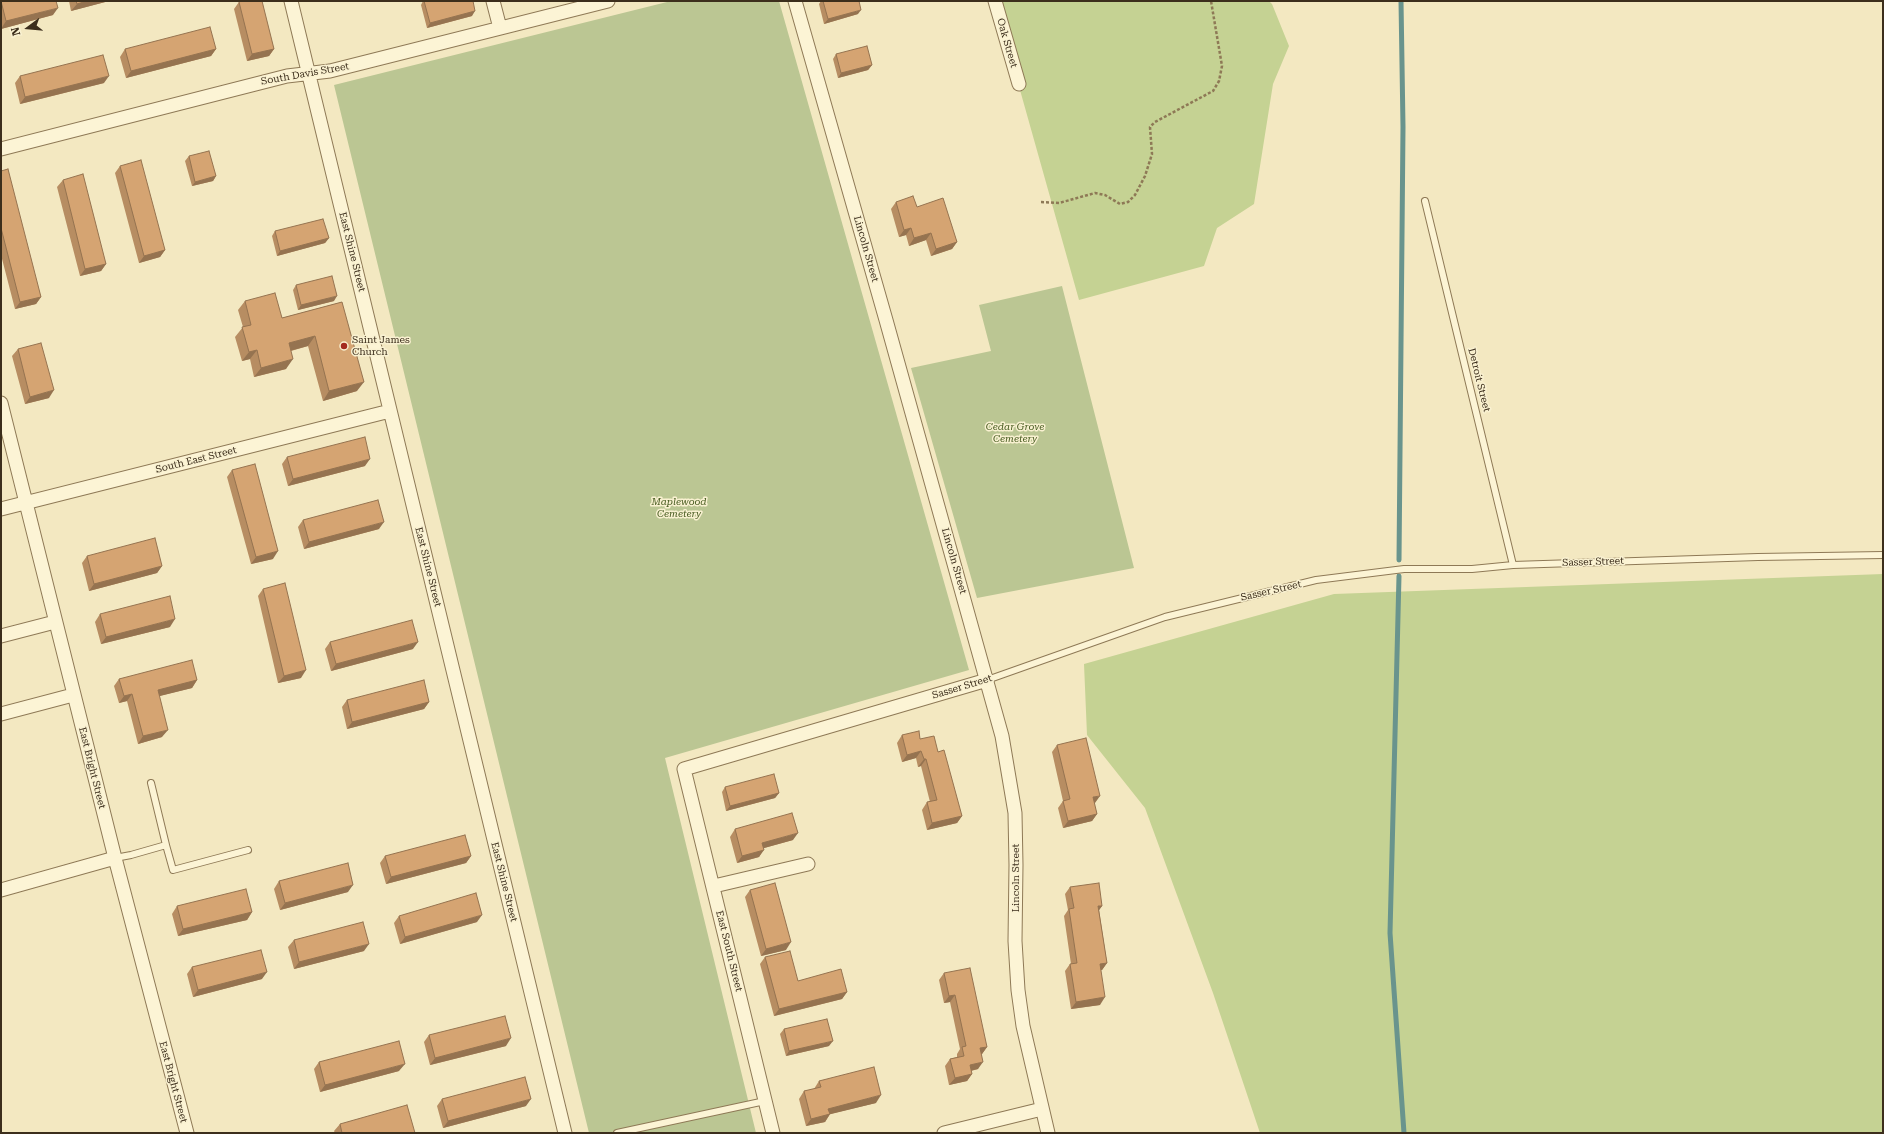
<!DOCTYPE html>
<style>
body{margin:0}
#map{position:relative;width:1884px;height:1134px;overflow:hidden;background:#f3e8c1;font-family:"Roboto Serif",serif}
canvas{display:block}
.frame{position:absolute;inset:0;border:2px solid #3c2e1c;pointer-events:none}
.north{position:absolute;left:8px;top:8px;width:40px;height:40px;-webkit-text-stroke:3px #f9f1d1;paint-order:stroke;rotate:254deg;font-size:11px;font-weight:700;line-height:16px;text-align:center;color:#3c2e1c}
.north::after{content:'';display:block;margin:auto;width:14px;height:18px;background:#3c2e1c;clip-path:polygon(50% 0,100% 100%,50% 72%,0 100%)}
</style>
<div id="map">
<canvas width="1884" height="1134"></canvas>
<div class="frame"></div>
<div class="north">N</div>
</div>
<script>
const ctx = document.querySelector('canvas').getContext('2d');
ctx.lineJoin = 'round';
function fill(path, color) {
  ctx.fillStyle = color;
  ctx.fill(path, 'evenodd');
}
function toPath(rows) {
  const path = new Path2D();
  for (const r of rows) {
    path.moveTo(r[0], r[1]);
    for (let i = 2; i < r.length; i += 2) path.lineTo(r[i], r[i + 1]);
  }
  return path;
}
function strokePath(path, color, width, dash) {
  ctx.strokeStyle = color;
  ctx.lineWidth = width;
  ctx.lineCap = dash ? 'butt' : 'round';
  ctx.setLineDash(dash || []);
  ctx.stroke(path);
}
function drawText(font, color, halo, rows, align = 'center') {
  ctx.font = font + ' "Roboto Serif",serif';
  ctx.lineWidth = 3;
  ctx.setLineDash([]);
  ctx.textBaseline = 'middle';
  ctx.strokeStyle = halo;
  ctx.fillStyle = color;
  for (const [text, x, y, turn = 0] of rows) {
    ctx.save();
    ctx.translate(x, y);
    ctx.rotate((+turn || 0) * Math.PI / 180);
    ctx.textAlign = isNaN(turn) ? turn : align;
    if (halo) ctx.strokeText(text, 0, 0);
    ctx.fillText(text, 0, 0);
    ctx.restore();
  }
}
fill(toPath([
 [995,1,1269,1,1272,4,1289,46,1273,84,1254,204,1217,228,1204,266,1079,300],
 [1883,574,1883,1133,1260,1133,1213,993,1145,808,1087,735,1084,664,1334,594]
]), '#c5d293');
fill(toPath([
 [671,1,779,1,969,670,665,758,756,1133,589,1133,334,85],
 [1062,286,1134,568,977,598,911,368,991,351,979,305]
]), '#bbc693');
strokePath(toPath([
 [1399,560,1403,127,1401,1],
 [1399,576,1390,933,1404,1133]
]), '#69948d', 5);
const service = toPath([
 [1425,201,1513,565],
 [987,680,1165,617,1316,580,1404,569,1472,569,1513,565,1758,557,1883,555],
 [151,783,166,845],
 [115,858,131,855,166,845,173,870,248,850],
 [617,1133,765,1101]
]);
const minor = toPath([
 [291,1,565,1133],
 [493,1,500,28],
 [795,1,886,320,1002,736,1015,813,1016,865,1015,941,1018,990,1023,1026,1048,1133],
 [995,1,1019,84],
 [1,149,287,76,330,71,608,1],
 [1,403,115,858,187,1133],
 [1,509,390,411],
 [1,636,55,622],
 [1,714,73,695],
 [714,886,808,864],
 [1,890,115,858],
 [773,1133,684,769,987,680],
 [944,1133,1042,1109]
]);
strokePath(service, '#8e7956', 8);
strokePath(minor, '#8e7956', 15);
strokePath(toPath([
 [1041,202,1059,203,1095,193,1105,195,1120,204,1128,202,1135,195,1145,176,1152,154,1150,127,1155,122,1213,91,1219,81,1222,66,1211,1]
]), '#8e7956', 2.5, [3, 2]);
strokePath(service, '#fcf4d5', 6);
strokePath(minor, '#fcf4d5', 13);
fill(toPath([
 [1,1,53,15,1,29],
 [69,1,109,1,71,11],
 [423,1,473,1,472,16,427,28,421,5],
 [821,1,823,1,858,14,824,24,819,4],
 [239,2,274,49,269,56,247,61,234,9],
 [125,49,216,49,211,56,126,78,120,57],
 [836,54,872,65,868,70,838,78,833,59],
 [20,76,104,83,20,104,15,83],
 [189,156,216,176,213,181,192,186,185,161],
 [120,166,165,250,160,257,139,263,115,173],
 [1,171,41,297,36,304,15,309,1,255],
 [63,180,106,264,101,271,80,276,57,187],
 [896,202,917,207,957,242,952,249,931,256,926,240,909,246,906,235,899,237,891,209],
 [275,231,329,238,325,243,277,256,272,236],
 [296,285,334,301,298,310,293,290],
 [245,301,282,318,342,302,357,391,323,401,308,346,291,351,286,369,254,377,250,359,242,361,235,337,243,327,238,310],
 [18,349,49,398,25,404,12,356],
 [287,457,365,466,288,486,282,464],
 [232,470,273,559,251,564,227,477],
 [303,520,379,529,304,549,298,527],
 [87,556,162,566,157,573,89,591,82,563],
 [263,589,301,678,278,683,258,596],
 [100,614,170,627,101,644,95,622],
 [330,642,413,649,331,671,325,649],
 [119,679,197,680,192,688,159,696,162,737,138,744,127,701,119,703,114,686],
 [347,700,429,702,424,709,347,729,342,707],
 [902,735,920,739,938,752,962,816,957,823,927,830,922,810,927,802,930,802,921,766,918,767,916,758,902,762,897,743],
 [1057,745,1095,803,1094,803,1097,814,1092,821,1063,828,1058,808,1063,801,1052,752],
 [725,787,779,793,775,798,726,811,722,792],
 [735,829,793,840,764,848,759,857,737,863,730,837],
 [385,856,471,856,466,863,386,884,380,863],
 [279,881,348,892,280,910,274,889],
 [1070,887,1102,906,1099,910,1107,963,1102,970,1101,970,1100,1005,1071,1009,1065,971,1070,964,1071,964,1064,916,1068,910,1065,894],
 [750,890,786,950,761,956,745,897],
 [177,906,252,912,247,920,178,936,172,914],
 [399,916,477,922,400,944,394,923],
 [294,940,364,951,294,969,288,947],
 [765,957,798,981,847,992,842,999,774,1016,760,964],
 [192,967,262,979,193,997,187,974],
 [944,973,987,1047,982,1054,981,1054,978,1069,971,1071,972,1074,967,1081,949,1085,945,1066,950,1059,957,1057,957,1054,960,1049,950,1002,944,1003,939,980],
 [784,1029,829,1046,786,1056,780,1034],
 [429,1035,506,1046,430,1065,424,1042],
 [319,1062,399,1071,320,1092,314,1069],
 [819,1081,876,1103,830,1114,825,1122,806,1126,799,1099,804,1091,814,1089],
 [442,1099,526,1106,443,1128,437,1106],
 [340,1124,414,1133,335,1133,334,1131]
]), '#b78d62');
fill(toPath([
 [87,1,109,1,71,11,77,4],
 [58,8,53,15,1,29,6,21],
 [861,10,858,14,824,24,828,19],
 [475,11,472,16,427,28,430,23],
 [216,49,211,56,126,78,131,71],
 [274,49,269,56,247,61,252,54],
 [872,65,868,70,838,78,841,73],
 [109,76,104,83,20,104,25,97],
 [216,176,213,181,192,186,195,182],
 [911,228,906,235,899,237,904,230],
 [931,233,926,240,909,246,914,238],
 [329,238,325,243,277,256,280,251],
 [957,242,952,249,931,256,936,249],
 [165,250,160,257,139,263,144,256],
 [106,264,101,271,80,276,85,269],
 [337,296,334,301,298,310,301,305],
 [41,297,36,304,15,309,20,302],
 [315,336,308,346,282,353,289,343],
 [257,350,250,359,242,361,249,352],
 [293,359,286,369,254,377,261,368],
 [364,382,357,391,323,401,329,391],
 [54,390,49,398,25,404,30,397],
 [370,459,365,466,288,486,293,479],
 [384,522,379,529,304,549,309,542],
 [278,551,273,559,251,564,256,557],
 [162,566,157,573,89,591,94,584],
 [175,619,170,627,101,644,106,637],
 [418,642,413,649,331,671,336,664],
 [306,670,301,678,278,683,284,676],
 [197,680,192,688,152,698,158,690],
 [132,694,127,701,119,703,124,696],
 [429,702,424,709,347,729,352,722],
 [168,730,162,737,138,744,143,736],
 [921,751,916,758,902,762,907,755],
 [924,759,926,759,921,766,918,767],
 [779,793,775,798,726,811,730,806],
 [1100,796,1095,803,1087,805,1093,797],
 [1097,814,1092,821,1063,828,1068,821],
 [962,816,957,823,927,830,932,823],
 [798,833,793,840,757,850,762,843],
 [764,850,759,857,737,863,742,856],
 [471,856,466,863,386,884,391,877],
 [353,885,348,892,280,910,285,903],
 [1098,906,1102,906,1097,913],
 [252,912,247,920,178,936,183,929],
 [482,915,477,922,400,944,405,937],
 [791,942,786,950,761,956,766,949],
 [369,944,364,951,294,969,299,962],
 [1107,963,1102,970,1095,971,1100,964],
 [267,972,262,979,193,997,198,990],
 [847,992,842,999,774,1016,779,1009],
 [955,995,950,1002,944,1003,949,996],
 [1105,997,1100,1005,1071,1009,1076,1002],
 [511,1038,506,1046,430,1065,435,1058],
 [833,1041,829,1046,786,1056,789,1051],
 [987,1047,982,1054,975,1056,980,1048],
 [983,1062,978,1069,965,1072,970,1065],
 [405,1064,399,1071,320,1092,325,1085],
 [972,1074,967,1081,949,1085,955,1078],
 [881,1095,876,1103,823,1116,828,1109],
 [531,1099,526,1106,443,1128,448,1121],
 [830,1114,825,1122,806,1126,811,1119]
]), '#957350');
const building = toPath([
 [1,1,56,1,58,8,6,21,1,1],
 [76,1,87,1,77,4,76,1],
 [242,1,262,1,274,49,252,54,239,2,242,1],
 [424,1,473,1,475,11,430,23,424,1],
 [823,1,859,1,861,10,828,19,823,1],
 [210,27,216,49,131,71,125,49,210,27],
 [867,46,872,65,841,73,836,54,867,46],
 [103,55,109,76,25,97,20,76,103,55],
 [209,151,216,176,195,182,189,156,209,151],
 [141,160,165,250,144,256,120,166,141,160],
 [8,169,41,297,20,302,1,228,1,171,8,169],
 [83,174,106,264,85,269,63,180,83,174],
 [913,196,917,207,943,198,957,242,936,249,931,233,914,238,911,228,904,230,896,202,913,196],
 [323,219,329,238,280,251,275,231,323,219],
 [332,276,337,296,301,305,296,285,332,276],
 [275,293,282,318,342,302,364,382,329,391,315,336,289,343,293,359,261,368,257,350,249,352,242,327,251,325,245,301,275,293],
 [41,343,54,390,30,397,18,349,41,343],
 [365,437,370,459,293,479,287,457,365,437],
 [255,464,278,551,256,557,232,470,255,464],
 [378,500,384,522,309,542,303,520,378,500],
 [155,538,162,566,94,584,87,556,155,538],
 [285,583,306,670,284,676,263,589,285,583],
 [170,596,175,619,106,637,100,614,170,596],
 [412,620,418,642,336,664,330,642,412,620],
 [192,660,197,680,158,690,168,730,143,736,132,694,124,696,119,679,192,660],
 [424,680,429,702,352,722,347,700,424,680],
 [919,731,920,739,934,736,938,752,944,750,962,816,932,823,927,802,937,800,926,759,924,759,921,751,907,755,902,735,919,731],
 [1086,738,1100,796,1093,797,1097,814,1068,821,1063,801,1070,799,1057,745,1086,738],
 [774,774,779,793,730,806,725,787,774,774],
 [792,813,798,833,762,843,764,850,742,856,735,829,792,813],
 [465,835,471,856,391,877,385,856,465,835],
 [348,863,353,885,285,903,279,881,348,863],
 [775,883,791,942,766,949,750,890,775,883],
 [1099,883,1102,906,1098,906,1107,963,1100,964,1105,997,1076,1002,1070,964,1077,963,1069,909,1074,908,1070,887,1099,883],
 [246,889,252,912,183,929,177,906,246,889],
 [476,893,482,915,405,937,399,916,476,893],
 [363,922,369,944,299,962,294,940,363,922],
 [261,950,267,972,198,990,192,967,261,950],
 [790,951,798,981,841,969,847,992,779,1009,765,957,790,951],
 [970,968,987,1047,980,1048,983,1062,970,1065,972,1074,955,1078,950,1059,964,1056,962,1047,966,1046,955,995,949,996,944,973,970,968],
 [505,1016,511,1038,435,1058,429,1035,505,1016],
 [827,1019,833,1041,789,1051,784,1029,827,1019],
 [399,1041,405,1064,325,1085,319,1062,399,1041],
 [874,1067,881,1095,828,1109,830,1114,811,1119,804,1091,821,1087,819,1081,874,1067],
 [525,1077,531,1099,448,1121,442,1099,525,1077],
 [407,1105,415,1133,342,1133,340,1124,407,1105]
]);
fill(building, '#d5a472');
strokePath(building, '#957350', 1);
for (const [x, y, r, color] of [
 [344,346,4,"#a42a1f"]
]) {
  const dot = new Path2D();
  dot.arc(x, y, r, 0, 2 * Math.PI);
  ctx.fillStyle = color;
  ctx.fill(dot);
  strokePath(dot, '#f9f1d1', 1.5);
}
drawText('10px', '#3c2e1c', '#f9f1d1', [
 ["Oak Street",1007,43,74],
 ["South Davis Street",305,74,-10],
 ["Lincoln Street",866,249,74],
 ["East Shine Street",352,252,76],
 ["Detroit Street",1479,380,76],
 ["South East Street",196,460,-14],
 ["Lincoln Street",954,561,74],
 ["Sasser Street",1593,562,-2],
 ["East Shine Street",428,567,76],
 ["Sasser Street",1271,591,-13],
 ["Sasser Street",962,687,-17],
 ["East Bright Street",92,768,76],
 ["Lincoln Street",1016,878,-90],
 ["East Shine Street",504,882,76],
 ["East South Street",729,951,76],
 ["East Bright Street",173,1082,75]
]);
drawText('10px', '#3c2e1c', '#f9f1d1', [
 ["Saint James",352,340],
 ["Church",352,352]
], 'left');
drawText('italic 10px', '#475b20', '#f9f1d1', [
 ["Cedar Grove",1015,427],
 ["Cemetery",1015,439],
 ["Maplewood",679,502],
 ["Cemetery",679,514]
]);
</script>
